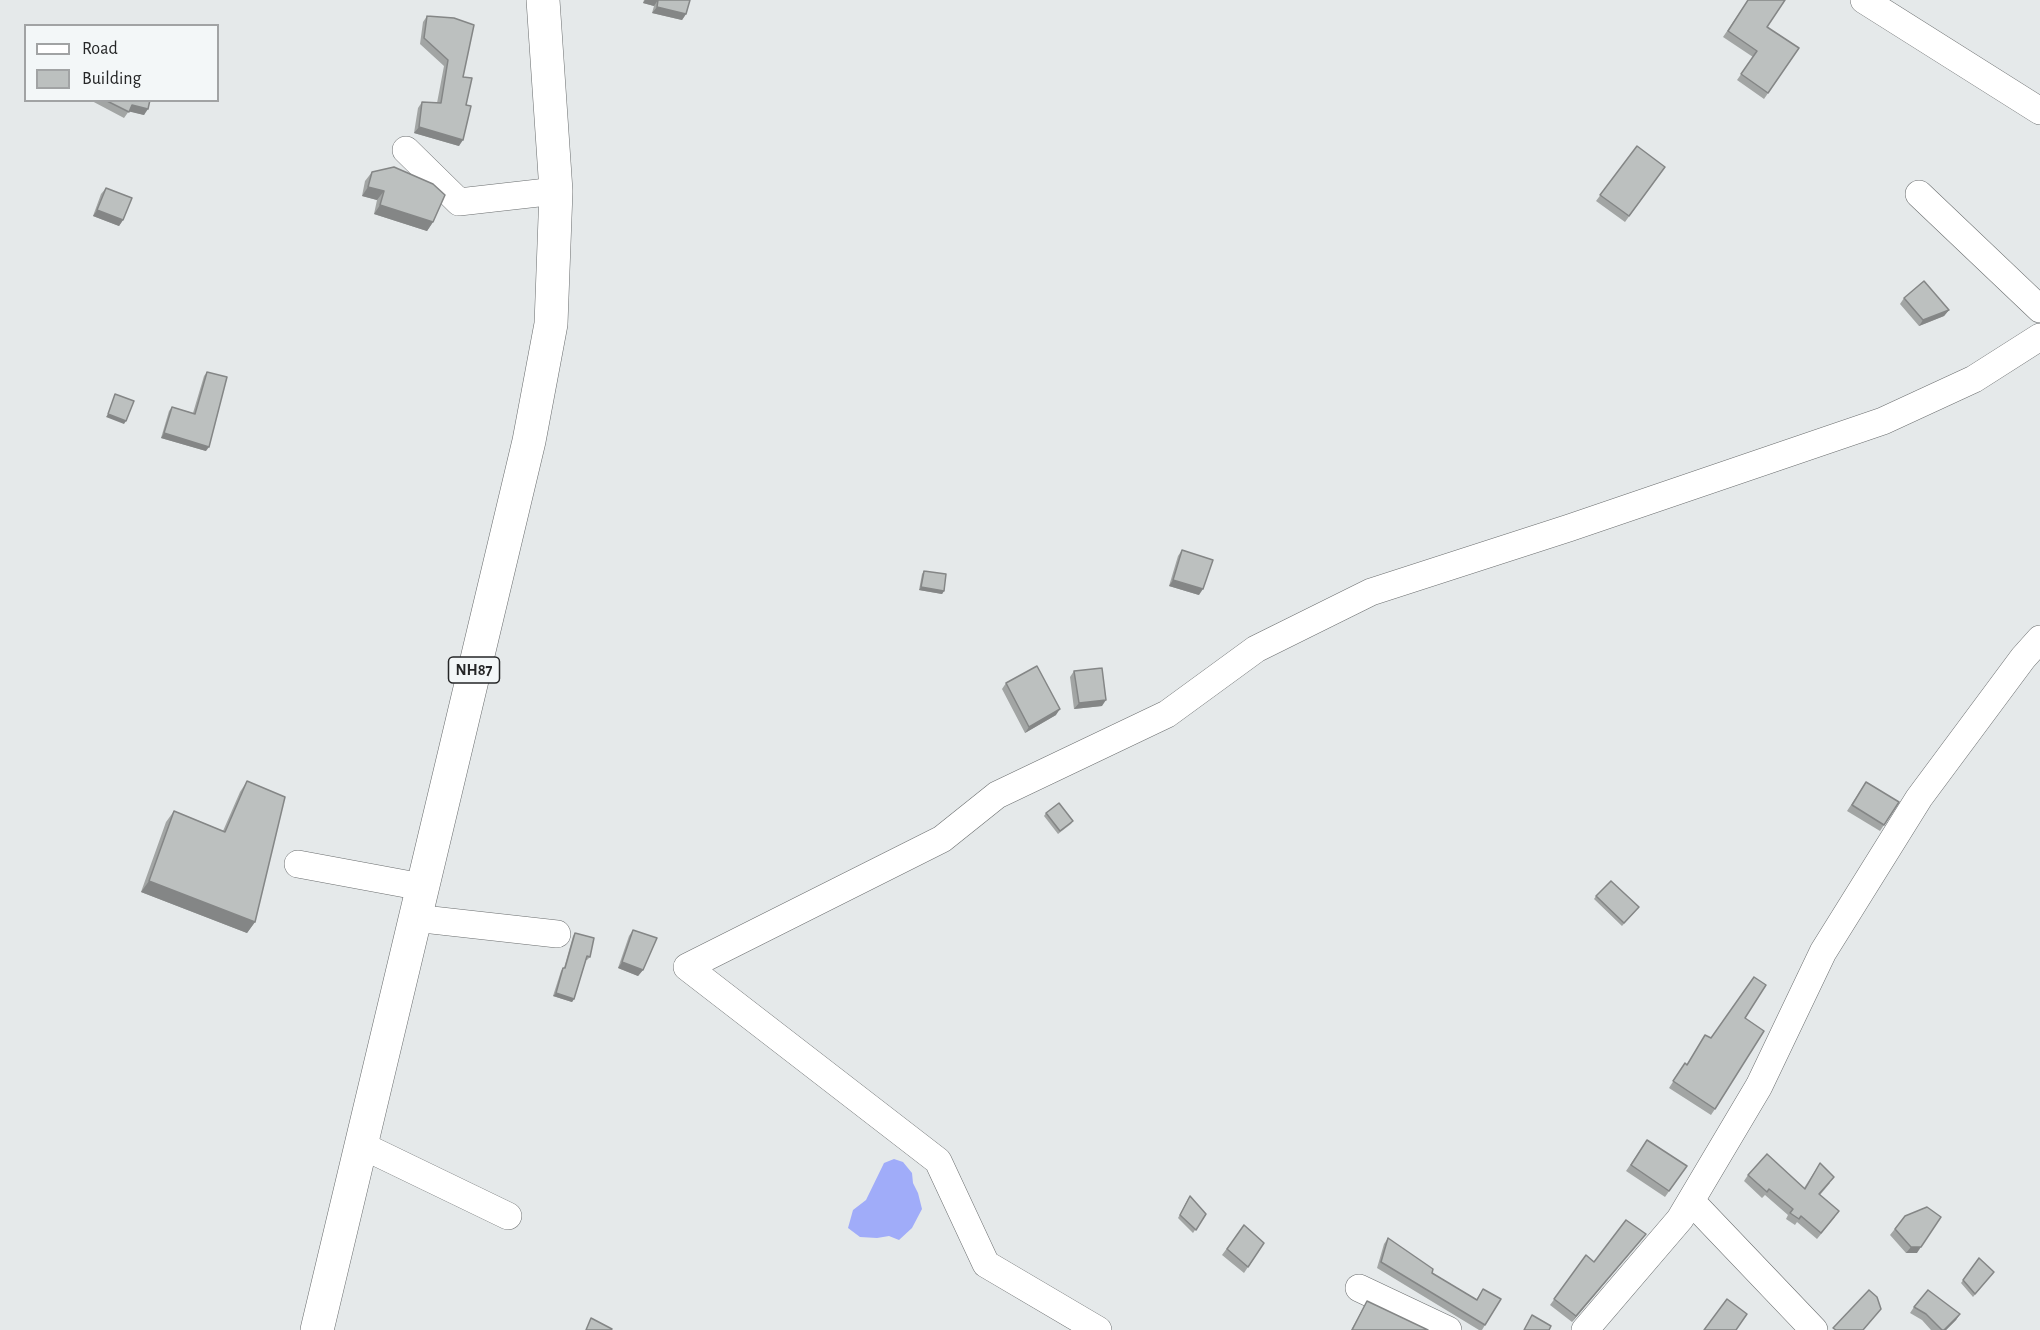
<!DOCTYPE html>
<style>
body{margin:0}
#map{position:relative;width:2040px;height:1330px;overflow:hidden;background:#e5e9ea;font-family:"Alegreya Sans",sans-serif}
canvas{display:block}
.legend{position:absolute;left:24px;top:24px;width:195px;height:78px;box-sizing:border-box;background:#f3f7f8;border:2px solid #a1a3a4;margin:0;padding:8px 10px;list-style:none;font-size:18px;color:#252627}
.legend li{display:flex;align-items:center;gap:12px;height:30px}
.legend b{width:30px;border:2px solid #a1a3a4}
</style>
<div id="map">
<canvas width="2040" height="1330"></canvas>
<ul class="legend">
<li><b style="height:8px;background:#fff"></b>Road</li>
<li><b style="height:16px;background:#bcc0bf"></b>Building</li>
</ul>
</div>
<script>
const ctx = document.querySelector('canvas').getContext('2d');
ctx.lineJoin = 'round';
function fill(path, color) {
  ctx.fillStyle = color;
  ctx.fill(path, 'evenodd');
}
function toPath(rows) {
  const path = new Path2D();
  for (const r of rows) {
    path.moveTo(r[0], r[1]);
    for (let i = 2; i < r.length; i += 2) path.lineTo(r[i], r[i + 1]);
  }
  return path;
}
function strokePath(path, color, width, dash) {
  ctx.strokeStyle = color;
  ctx.lineWidth = width;
  ctx.lineCap = dash ? 'butt' : 'round';
  ctx.setLineDash(dash || []);
  ctx.stroke(path);
}
function drawText(font, color, halo, rows, align = 'center') {
  ctx.font = font + ' "Alegreya Sans",sans-serif';
  ctx.lineWidth = 4.5;
  ctx.setLineDash([]);
  ctx.textBaseline = 'middle';
  ctx.strokeStyle = halo;
  ctx.fillStyle = color;
  for (const [text, x, y, turn = 0] of rows) {
    ctx.save();
    ctx.translate(x, y);
    ctx.rotate((+turn || 0) * Math.PI / 180);
    ctx.textAlign = isNaN(turn) ? turn : align;
    if (halo) ctx.strokeText(text, 0, 0);
    ctx.fillText(text, 0, 0);
    ctx.restore();
  }
}
fill(toPath([
 [894,1159,903,1162,912,1173,913,1183,918,1193,922,1209,912,1228,899,1240,889,1236,877,1238,860,1237,848,1228,853,1210,866,1200,884,1163]
]), '#a0acf9');
const minor = toPath([
 [1864,0,2040,111],
 [406,150,459,202,556,191],
 [1919,194,2040,309],
 [298,864,422,887],
 [414,918,557,934],
 [361,1145,508,1216],
 [1691,1201,1814,1330],
 [1359,1288,1448,1330],
 [1098,1330,986,1264,938,1161,687,967,942,839,997,795,1167,714,1256,649,1371,592,1569,528,1883,421,1974,379,2040,337],
 [1585,1330,1680,1219,1759,1086,1823,952,1919,798,2023,658,2040,639]
]);
const highway = toPath([
 [317,1330,529,441,551,324,556,191,543,0]
]);
strokePath(minor, '#6a6d6e', 28);
strokePath(highway, '#6a6d6e', 34);
strokePath(minor, '#fff', 27);
strokePath(highway, '#fff', 33);
fill(toPath([
 [644,0,690,0,686,14,682,20,652,13,654,6,643,3],
 [1748,0,1767,27,1799,48,1764,99,1737,80,1753,57,1723,37],
 [427,16,463,77,466,105,459,146,414,133,418,108,422,102,437,103,444,66,420,44,423,22],
 [90,100,150,100,144,115,129,111,124,118],
 [1637,146,1665,167,1625,222,1596,201],
 [372,172,433,222,427,231,374,214,377,200,362,196,365,181],
 [106,188,123,220,119,226,93,216,101,194],
 [1904,298,1949,310,1944,316,1919,326,1900,304],
 [207,372,206,451,161,438,169,411,172,407,193,413,204,376],
 [1182,550,1199,595,1169,586,1178,556],
 [924,571,944,591,942,594,919,590,922,574],
 [1074,671,1102,706,1074,709,1070,677],
 [1006,683,1056,715,1025,733,1002,689],
 [247,781,255,922,247,933,141,892,166,822,174,811,223,831,240,792],
 [1866,782,1884,825,1880,831,1847,811],
 [1046,813,1073,821,1071,824,1058,834,1044,816],
 [1596,896,1639,907,1622,926,1594,899],
 [633,930,643,970,638,976,618,968,629,936],
 [575,933,590,957,587,960,586,960,574,999,572,1002,553,996,561,971,563,968,564,968,573,936],
 [1745,1018,1715,1109,1711,1115,1669,1088,1685,1063,1687,1065,1705,1035,1711,1038],
 [1647,1140,1687,1166,1665,1197,1626,1171],
 [1820,1163,1830,1183,1820,1195,1835,1217,1817,1239,1797,1222,1795,1225,1786,1219,1788,1215,1765,1195,1762,1198,1744,1181,1748,1175,1804,1188],
 [1188,1199,1206,1214,1193,1233,1178,1218],
 [1905,1216,1917,1253,1906,1253,1890,1235],
 [1244,1225,1264,1243,1244,1273,1222,1255],
 [1388,1238,1432,1273,1476,1300,1483,1289,1485,1325,1482,1330,1479,1330,1377,1268,1384,1244],
 [1641,1240,1572,1322,1550,1305,1586,1255,1594,1262],
 [1979,1258,1994,1272,1973,1297,1961,1283],
 [1367,1301,1428,1330,1351,1330],
 [1914,1307,1960,1314,1956,1320,1946,1330,1931,1330,1922,1320,1910,1313]
]), '#a2a5a4');
fill(toPath([
 [645,0,658,0,654,6,643,3],
 [657,7,686,14,682,20,652,13],
 [132,105,148,109,144,115,127,111],
 [419,127,463,140,459,146,414,133],
 [368,187,384,191,377,200,362,196],
 [380,205,433,222,427,231,374,214],
 [97,210,123,220,119,226,93,216],
 [1949,310,1944,316,1919,326,1923,320],
 [108,414,126,421,124,424,106,417],
 [164,433,209,447,206,451,161,438],
 [1173,580,1203,589,1199,595,1169,586],
 [921,587,944,591,942,594,919,590],
 [1106,700,1102,706,1074,709,1079,703],
 [1060,709,1056,715,1025,733,1029,727],
 [149,881,255,922,247,933,141,892],
 [622,962,643,970,638,976,618,968],
 [556,993,574,999,572,1002,553,996],
 [1646,1234,1641,1240,1572,1322,1576,1316],
 [1911,1247,1921,1247,1917,1253,1906,1253],
 [1960,1314,1956,1320,1946,1330,1944,1330]
]), '#848686');
const building = toPath([
 [658,0,690,0,686,14,657,7,658,0],
 [1748,0,1785,0,1767,27,1799,48,1768,93,1741,74,1757,51,1728,31,1748,0],
 [427,16,454,18,474,25,463,77,472,78,466,105,471,106,463,140,419,127,422,102,441,103,448,60,424,38,427,16],
 [105,100,150,100,148,109,132,105,129,112,105,100],
 [1637,146,1665,167,1629,216,1600,195,1637,146],
 [394,167,433,184,445,195,433,222,380,205,384,191,368,187,372,172,394,167],
 [106,188,132,198,123,220,97,210,106,188],
 [1924,281,1949,310,1923,320,1904,298,1924,281],
 [207,372,227,377,209,447,164,433,172,407,195,414,207,372],
 [115,394,134,401,126,421,108,414,115,394],
 [1182,550,1213,560,1203,589,1173,580,1182,550],
 [924,571,946,574,944,591,921,587,924,571],
 [1037,666,1060,709,1029,727,1006,683,1037,666],
 [1102,668,1106,700,1079,703,1074,671,1102,668],
 [247,781,285,797,255,922,149,881,174,811,225,832,247,781],
 [1866,782,1899,802,1884,825,1852,805,1866,782],
 [1059,803,1073,821,1060,831,1046,813,1059,803],
 [1611,881,1639,907,1624,923,1596,896,1611,881],
 [633,930,657,938,643,970,622,962,633,930],
 [575,933,594,938,590,957,587,956,574,999,556,993,563,968,565,968,575,933],
 [1754,977,1766,985,1745,1018,1764,1031,1715,1109,1673,1081,1685,1063,1687,1065,1705,1035,1711,1038,1754,977],
 [1647,1140,1687,1166,1669,1191,1631,1165,1647,1140],
 [1767,1154,1805,1189,1820,1163,1834,1177,1819,1194,1839,1211,1821,1233,1801,1216,1799,1219,1790,1213,1793,1209,1769,1189,1767,1192,1748,1175,1767,1154],
 [1190,1196,1206,1214,1196,1230,1180,1215,1190,1196],
 [1927,1207,1941,1217,1921,1247,1911,1247,1895,1229,1905,1216,1927,1207],
 [1626,1220,1646,1234,1576,1316,1554,1299,1586,1255,1594,1262,1626,1220],
 [1244,1225,1264,1243,1248,1267,1227,1249,1244,1225],
 [1388,1238,1433,1269,1432,1273,1477,1300,1483,1289,1501,1299,1485,1325,1381,1262,1388,1238],
 [1979,1258,1994,1272,1975,1294,1963,1280,1979,1258],
 [1869,1290,1877,1297,1881,1309,1863,1330,1836,1330,1833,1328,1869,1290],
 [1928,1290,1960,1314,1944,1330,1942,1330,1926,1314,1914,1307,1928,1290],
 [1727,1299,1747,1314,1736,1330,1704,1330,1727,1299],
 [1367,1301,1428,1330,1352,1330,1367,1301],
 [1532,1315,1551,1326,1549,1330,1524,1330,1532,1315],
 [591,1318,612,1329,611,1330,586,1330,591,1318]
]);
fill(building, '#bcc0bf');
strokePath(building, '#848686', 1.5);
for (const [x, y, w] of [
 [474,670,51]
]) {
  const box = new Path2D();
  box.roundRect(x - w / 2, y - 13, w, 26, 4.5);
  ctx.fillStyle = '#f3f7f8';
  ctx.fill(box);
  strokePath(box, '#252627', 1.5);
}
drawText('bold 16px', '#252627', null, [
 ["NH87",474,670]
]);
</script>
